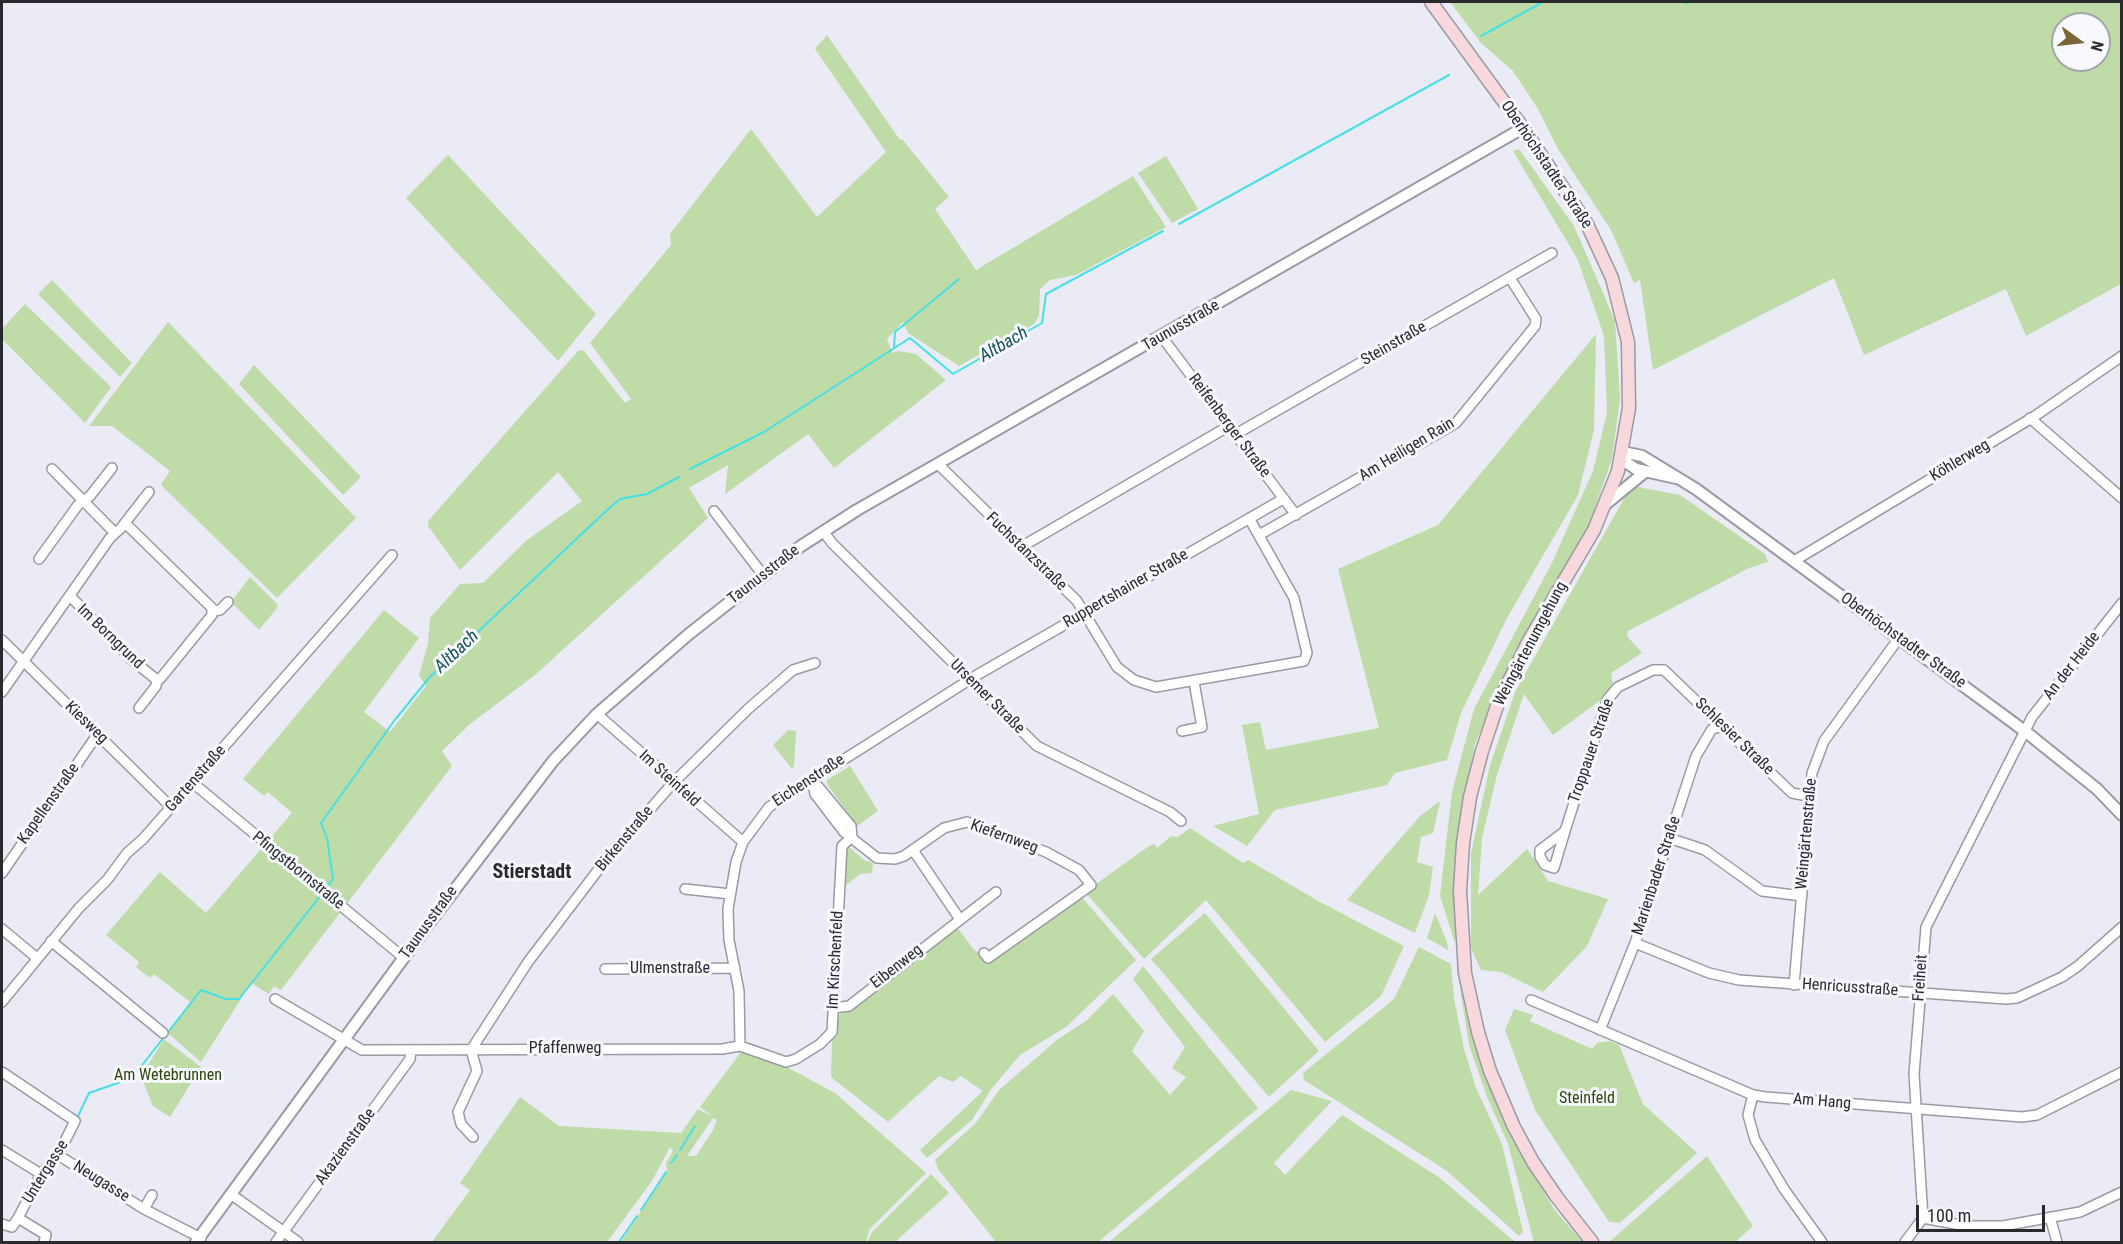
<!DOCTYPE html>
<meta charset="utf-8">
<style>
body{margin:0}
#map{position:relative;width:2123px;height:1244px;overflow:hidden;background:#eaebf5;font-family:"Roboto Condensed",sans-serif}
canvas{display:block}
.frame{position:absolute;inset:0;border:3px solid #292a2d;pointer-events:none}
.north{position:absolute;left:2051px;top:12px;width:60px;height:60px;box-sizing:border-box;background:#f8f9ff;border:2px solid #a5a6ab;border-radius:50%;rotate:105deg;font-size:16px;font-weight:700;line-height:24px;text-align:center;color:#292a2d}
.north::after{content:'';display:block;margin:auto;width:21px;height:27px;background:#7d6435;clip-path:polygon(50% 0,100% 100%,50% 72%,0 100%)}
.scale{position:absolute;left:1916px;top:1205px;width:129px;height:27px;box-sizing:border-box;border:3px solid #292a2d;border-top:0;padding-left:8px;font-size:18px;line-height:21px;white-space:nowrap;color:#292a2d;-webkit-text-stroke:4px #f8f9ff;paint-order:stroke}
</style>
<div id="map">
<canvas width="2123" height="1244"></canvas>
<div class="frame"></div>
<div class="north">N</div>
<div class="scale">100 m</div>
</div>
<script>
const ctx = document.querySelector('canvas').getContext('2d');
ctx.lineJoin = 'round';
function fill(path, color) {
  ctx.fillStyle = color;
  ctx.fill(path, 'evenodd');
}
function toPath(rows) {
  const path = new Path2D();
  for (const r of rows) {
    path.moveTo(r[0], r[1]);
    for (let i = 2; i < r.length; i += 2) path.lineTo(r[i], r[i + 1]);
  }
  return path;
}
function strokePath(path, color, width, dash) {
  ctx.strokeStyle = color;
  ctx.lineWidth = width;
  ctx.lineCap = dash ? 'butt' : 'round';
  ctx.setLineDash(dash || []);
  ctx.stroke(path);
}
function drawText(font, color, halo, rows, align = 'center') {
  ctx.font = font + ' "Roboto Condensed",sans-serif';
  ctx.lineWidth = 6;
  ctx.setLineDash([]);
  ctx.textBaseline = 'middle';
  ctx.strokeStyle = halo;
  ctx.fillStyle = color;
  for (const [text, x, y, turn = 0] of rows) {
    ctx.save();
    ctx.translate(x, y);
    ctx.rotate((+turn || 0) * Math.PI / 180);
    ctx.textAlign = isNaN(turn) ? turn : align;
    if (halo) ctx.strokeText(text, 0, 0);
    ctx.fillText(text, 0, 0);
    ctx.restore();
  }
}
fill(toPath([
 [1450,2,2121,2,2121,284,2026,336,2006,289,1864,355,1834,278,1653,370,1640,280,1634,283,1611,230,1558,149,1538,109,1513,71,1481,43],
 [2063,24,2099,24,2099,60,2063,60],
 [827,35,900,140,902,139,949,197,935,209,976,270,1133,176,1166,227,1076,275,1050,280,1040,289,1039,316,1034,324,959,366,908,333,903,322,887,339,892,353,899,351,916,354,946,380,834,468,808,434,725,494,728,465,689,488,708,518,535,675,470,724,442,751,452,766,281,990,274,986,269,994,251,983,201,1062,168,1033,190,1002,154,974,150,978,136,967,139,962,106,935,160,872,206,913,292,813,268,792,264,796,243,779,384,610,419,638,364,712,390,732,426,686,419,675,428,644,430,618,460,584,483,583,527,540,582,501,558,472,460,570,428,526,429,520,579,350,584,351,625,403,631,399,590,343,671,245,670,234,751,129,817,217,886,152,815,49],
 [1519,149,1574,226,1615,321,1620,398,1612,459,1588,527,1505,674,1475,744,1461,815,1455,943,1440,896,1452,792,1474,709,1551,565,1593,471,1607,412,1604,336,1578,260,1513,151],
 [448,155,596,314,558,361,406,198],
 [1166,156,1198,209,1172,223,1138,173],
 [52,280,132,363,120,377,38,294],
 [25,304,111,387,85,423,2,339,2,329],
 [168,322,356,518,277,598,161,485,170,471,112,426,89,426],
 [1596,334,1594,430,1578,495,1507,618,1461,713,1447,760,1395,773,1387,785,1275,810,1247,846,1213,826,1259,814,1242,725,1260,722,1266,750,1379,728,1338,569,1438,525],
 [254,365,361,477,343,495,239,384],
 [1638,487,1680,495,1765,554,1768,562,1749,568,1628,631,1627,636,1642,653,1611,673,1613,686,1602,699,1553,735,1524,694,1497,775,1482,838,1478,895,1527,849,1548,881,1608,899,1587,946,1543,992,1501,972,1481,970,1471,948,1471,853,1490,765,1516,690,1626,495],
 [250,577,277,604,277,608,259,630,231,602],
 [788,730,796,731,794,766,792,769,773,745],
 [850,766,878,811,857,826,827,784,827,780],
 [1440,801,1433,833,1421,837,1417,862,1433,867,1429,895,1415,933,1347,900,1420,816],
 [1190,828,1243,863,1248,860,1320,902,1404,946,1381,996,1325,1042,1206,900,1144,959,1085,892,1149,846,1154,844,1157,848,1171,836,1178,837],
 [849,847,864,860,873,863,872,873,860,874,843,888,845,849],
 [1080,895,1136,960,1066,1027,1020,1055,992,1088,972,1120,927,1158,920,1150,983,1091,961,1076,953,1082,939,1076,888,1122,831,1077,832,1043,839,1015,957,927,974,950,993,960],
 [1205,913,1319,1051,1269,1097,1151,959],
 [1435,913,1447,942,1448,950,1427,938],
 [1419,947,1451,964,1454,998,1464,1049,1476,1088,1502,1144,1523,1232,1519,1236,1447,1171,1304,1080,1303,1073,1394,999],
 [1143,966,1258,1108,1098,1242,996,1242,938,1169,935,1160,976,1123,999,1090,1058,1039,1086,1021,1113,994,1144,1031,1132,1051,1170,1095,1186,1077,1172,1068,1185,1047,1133,979],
 [1457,968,1460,968,1514,1142,1554,1209,1582,1242,1534,1242,1508,1144,1487,1097,1469,1045],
 [1514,1009,1533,1015,1530,1021,1592,1049,1597,1043,1609,1041,1619,1045,1643,1104,1697,1153,1620,1223,1609,1222,1535,1110,1505,1030],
 [164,1039,201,1067,170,1117,153,1106,141,1076],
 [741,1052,783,1065,835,1093,926,1173,869,1230,866,1242,621,1242,667,1171,666,1163,673,1151,670,1147,652,1181,607,1242,432,1242,470,1190,460,1183,520,1097,559,1126,681,1133,698,1109,713,1117,700,1107],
 [713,1118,717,1120,713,1130,696,1156,687,1156],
 [1291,1090,1332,1101,1274,1163,1285,1175,1342,1115,1440,1178,1515,1242,1109,1242],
 [1707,1156,1753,1226,1735,1242,1609,1242],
 [931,1174,949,1193,895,1242,867,1242,872,1232]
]), '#bedba8');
strokePath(toPath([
 [1685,3,1689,2],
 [1481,36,1543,2],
 [1179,224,1449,75],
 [894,347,895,332,959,279],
 [690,469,764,432,910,338,953,374,1042,323,1046,294,1163,231],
 [326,888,333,879,327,838,321,823,394,721,429,678,606,511,620,499,647,494,679,477],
 [78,1116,89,1093,132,1078,201,990,226,999,239,999,321,895],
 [680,1150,695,1126],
 [671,1163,677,1155],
 [641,1210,666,1172],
 [619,1242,637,1216]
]), '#46e0e5', 2);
const minor = toPath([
 [1162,337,1296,515],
 [2030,418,2122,498],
 [1236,434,1552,253],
 [938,464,1077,601,1117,667,1134,680,1156,687,1304,661,1307,653,1294,598,1249,518],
 [52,469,115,533],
 [714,511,763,575],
 [823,531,832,543,1037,746,1170,812,1181,821],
 [1259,535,1456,423,1535,326,1536,319,1510,278],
 [1021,547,1229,426],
 [39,559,78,505,90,496,112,468],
 [1794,561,2035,416,2122,356],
 [71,597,131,659,157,680,160,679,212,615,212,608,125,523],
 [213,611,220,610,228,602],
 [2,640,171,807],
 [2,692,110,538,121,528,149,492],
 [139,708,156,686,157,680],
 [597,714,743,842],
 [1182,731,1202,727,1194,682],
 [812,779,815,794,844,832,877,858,895,859,904,856,944,828,967,822,1046,852,1079,870,1091,885,988,958,984,953],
 [812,779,851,826,852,837],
 [193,783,404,958],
 [1565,831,1554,868,1545,865,1540,857,1540,850,1565,831,1607,700,1618,687,1653,670,1664,670,1716,720,1719,727,1725,729,1792,793,1808,796],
 [1669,838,1705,850,1762,891,1802,896],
 [913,850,959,918],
 [2,873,97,735],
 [685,889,730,894],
 [2,929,37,958],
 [51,941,163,1033],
 [1635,943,1709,973,1739,980,2006,999,2017,998,2062,977,2078,966,2122,927],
 [605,969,735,968],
 [1794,985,1812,773,1824,741,1899,638],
 [275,999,362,1050,722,1049,740,1046,786,1062,796,1059,820,1044,832,1032,842,846,852,837],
 [1531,1000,1753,1095,1766,1097,2022,1117,2037,1115,2122,1072],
 [2,1002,79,908,107,880,127,853,143,839,392,555],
 [833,1008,849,1006,996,892],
 [1600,1030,1635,943,1696,756,1712,729,1719,727],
 [740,1046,739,991,729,940,728,909,736,862,743,842,769,807,977,675,1283,499],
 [2,1072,75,1121,58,1155,41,1174,18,1218,46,1235,44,1242],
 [1753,1095,1748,1115,1755,1140,1784,1189,1822,1242],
 [473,1137,461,1124,458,1112,477,1071,471,1050,528,962,608,857,673,783,748,709,793,670,815,663],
 [2,1150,41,1174],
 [58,1155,144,1209,201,1238],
 [232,1195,298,1242],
 [144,1209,152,1195],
 [2050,1217,2057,1242],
 [1923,1218,1914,1074,1926,927,2032,717,2122,603],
 [1923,1218,1966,1226,2003,1226,2080,1212,2122,1192],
 [2,1224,12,1227,18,1218],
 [276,1242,410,1059,411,1050],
 [1905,1242,1923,1218]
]);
const tertiary = toPath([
 [1676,478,1636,469,1627,463,1623,452,1642,456,1696,489,2026,732,2097,789,2122,815],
 [1607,503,1645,472],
 [196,1242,427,926,553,761,597,714,689,634,801,546,857,510,1523,128]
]);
const secondary = toPath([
 [1431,2,1523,128,1587,224,1612,278,1628,342,1629,408,1618,471,1594,530,1528,642,1497,706,1482,751,1470,797,1463,843,1460,891,1465,973,1478,1032,1490,1071,1514,1127,1533,1162,1556,1196,1592,1242]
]);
strokePath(minor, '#999aa3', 12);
strokePath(tertiary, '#999aa3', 14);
strokePath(secondary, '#999aa3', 15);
strokePath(minor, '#fff', 9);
strokePath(tertiary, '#fff', 10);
strokePath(secondary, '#f7d9dd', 12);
drawText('16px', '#292a2d', '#f8f9ff', [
 ["Oberhöchstadter Straße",1546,165,56],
 ["Taunusstraße",1181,326,-30],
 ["Steinstraße",1394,344,-30],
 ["Reifenberger Straße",1229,426,53],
 ["Am Heiligen Rain",1407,450,-31],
 ["Köhlerweg",1960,461,-31],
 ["Fuchstanzstraße",1026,552,44],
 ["Taunusstraße",764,575,-38],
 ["Ruppertshainer Straße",1126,589,-30],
 ["Im Borngrund",110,637,44],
 ["Oberhöchstadter Straße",1903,641,36],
 ["Weingärtenumgehung",1531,644,-62],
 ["An der Heide",2072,666,-52],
 ["Ursemer Straße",987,697,45],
 ["Kiesweg",86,723,44],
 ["Schlesier Straße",1734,737,44],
 ["Troppauer Straße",1592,751,-71],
 ["Gartenstraße",196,779,-49],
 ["Im Steinfeld",669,779,42],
 ["Eichenstraße",809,781,-33],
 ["Kapellenstraße",49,804,-55],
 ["Weingärtenstraße",1807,834,-85],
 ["Kiefernweg",1004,837,20],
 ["Birkenstraße",625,839,-50],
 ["Pfingstbornstraße",298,871,39],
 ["Marienbader Straße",1657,876,-72],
 ["Taunusstraße",429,923,-54],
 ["Im Kirschenfeld",836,960,-87],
 ["Eibenweg",897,967,-38],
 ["Ulmenstraße",670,969],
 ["Freiheit",1921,978,-86],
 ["Henricusstraße",1850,988,4],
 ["Pfaffenweg",565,1049],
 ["Am Hang",1822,1102,5],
 ["Akazienstraße",346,1147,-54],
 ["Untergasse",46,1172,-58],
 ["Neugasse",101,1182,32]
]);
drawText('16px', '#2a4606', '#f8f9ff', [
 ["Am Wetebrunnen",168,1076],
 ["Steinfeld",1587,1099]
]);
drawText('italic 18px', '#115254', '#f8f9ff', [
 ["Altbach",1004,345,-30],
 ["Altbach",457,652,-43]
]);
drawText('bold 20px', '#292a2d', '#f8f9ff', [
 ["Stierstadt",532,873]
]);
</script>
